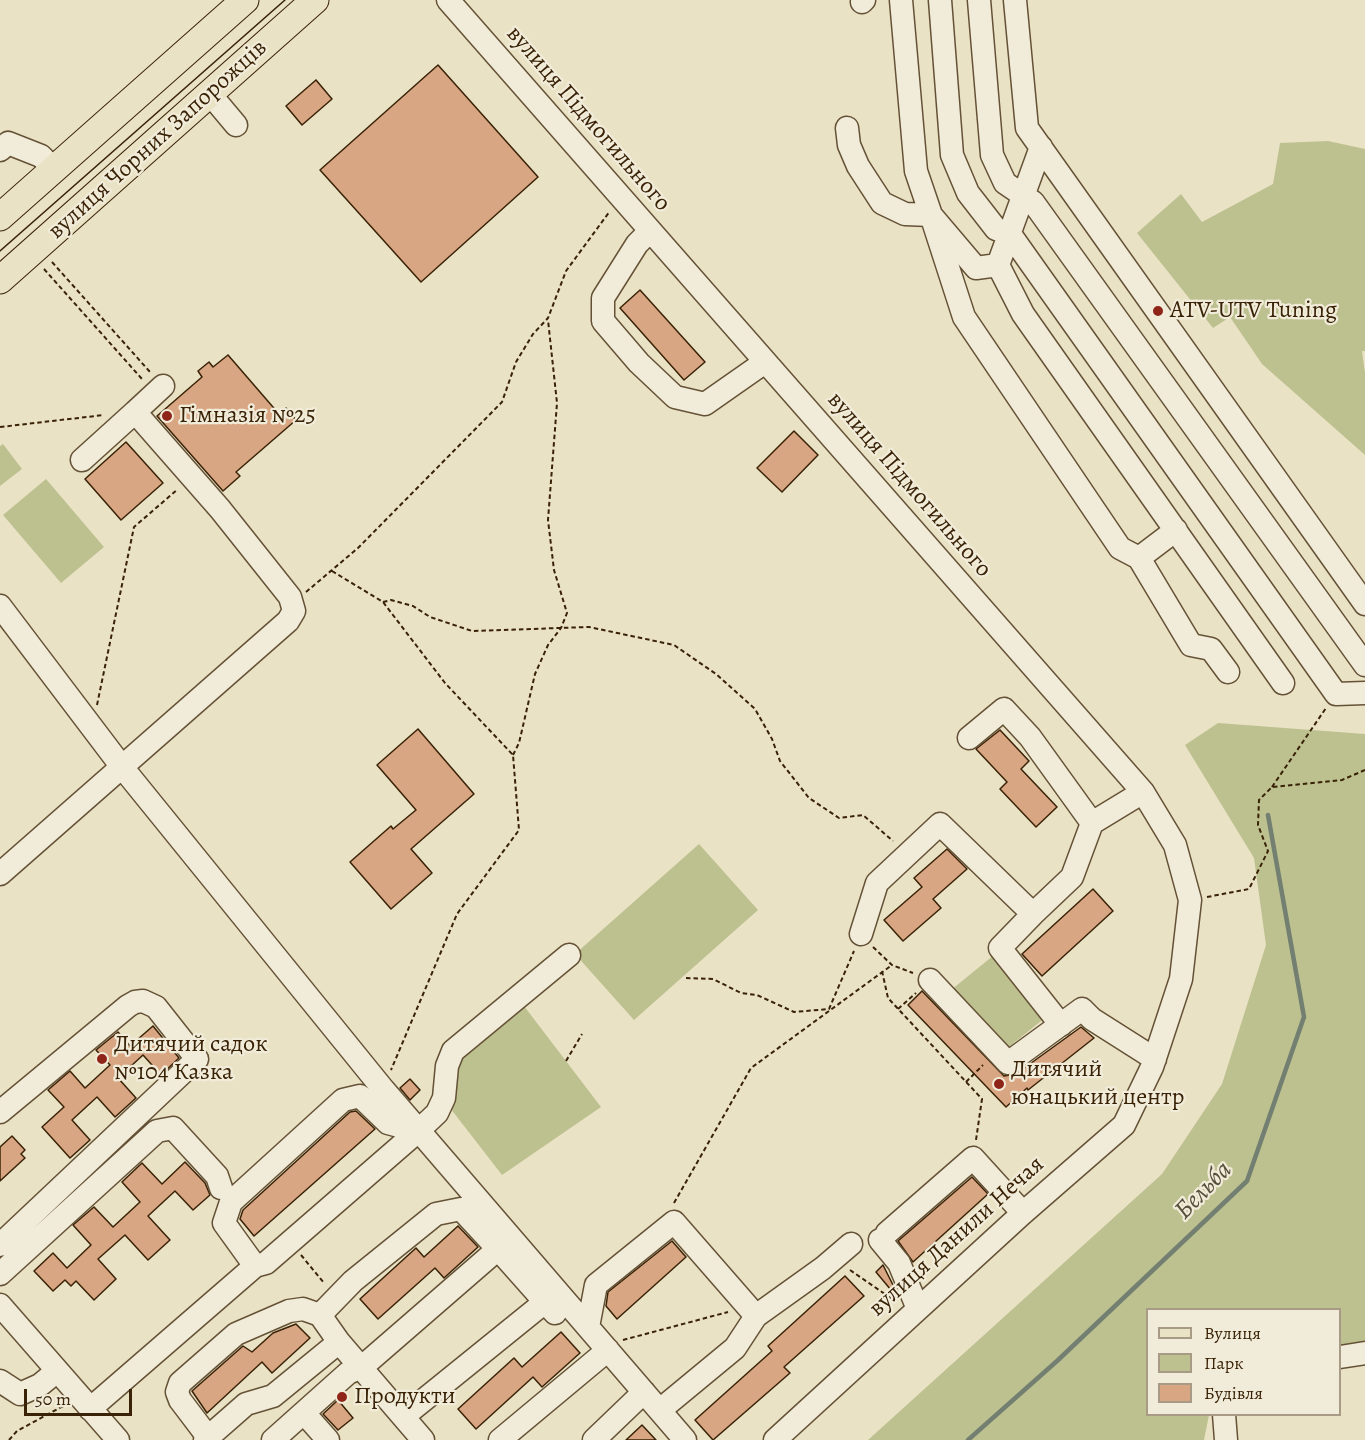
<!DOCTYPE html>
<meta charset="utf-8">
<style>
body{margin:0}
#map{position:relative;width:1365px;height:1440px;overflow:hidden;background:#eae2c5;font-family:Alegreya,serif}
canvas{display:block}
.legend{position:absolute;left:1146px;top:1308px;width:195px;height:108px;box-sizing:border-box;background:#f1ecd9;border:2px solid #a79b85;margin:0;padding:8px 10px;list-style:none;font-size:18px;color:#392206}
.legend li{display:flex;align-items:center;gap:12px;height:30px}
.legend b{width:30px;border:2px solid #a79b85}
.scale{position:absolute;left:24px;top:1389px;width:108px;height:27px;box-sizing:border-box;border:3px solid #392206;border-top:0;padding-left:8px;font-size:18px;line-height:21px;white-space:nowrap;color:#392206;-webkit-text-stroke:4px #f1ecd9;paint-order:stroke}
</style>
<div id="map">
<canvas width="1365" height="1440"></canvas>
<ul class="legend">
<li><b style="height:8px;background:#eae2c5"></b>Вулиця</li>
<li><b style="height:16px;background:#bdc190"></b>Парк</li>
<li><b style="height:16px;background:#d9a684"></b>Будівля</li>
</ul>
<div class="scale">50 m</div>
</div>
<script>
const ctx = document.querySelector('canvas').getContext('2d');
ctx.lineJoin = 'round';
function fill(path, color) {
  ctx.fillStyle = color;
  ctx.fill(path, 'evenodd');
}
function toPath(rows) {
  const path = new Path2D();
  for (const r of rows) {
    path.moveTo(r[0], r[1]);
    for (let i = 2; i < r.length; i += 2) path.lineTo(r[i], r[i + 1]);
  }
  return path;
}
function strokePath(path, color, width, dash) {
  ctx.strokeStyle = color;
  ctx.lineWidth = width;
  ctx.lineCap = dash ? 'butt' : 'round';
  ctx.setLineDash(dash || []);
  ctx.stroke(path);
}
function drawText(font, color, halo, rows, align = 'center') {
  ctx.font = font + ' Alegreya,serif';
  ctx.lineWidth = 4.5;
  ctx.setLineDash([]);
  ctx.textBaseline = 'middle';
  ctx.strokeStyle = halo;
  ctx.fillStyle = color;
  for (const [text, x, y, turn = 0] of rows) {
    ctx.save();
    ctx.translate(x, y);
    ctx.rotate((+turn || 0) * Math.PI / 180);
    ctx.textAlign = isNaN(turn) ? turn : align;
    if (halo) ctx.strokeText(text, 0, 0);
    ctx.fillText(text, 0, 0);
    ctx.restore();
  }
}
fill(toPath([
 [1328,141,1365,149,1365,351,1362,351,1365,373,1365,455,1262,364,1230,317,1213,328,1137,233,1181,194,1202,222,1273,184,1280,143],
 [3,444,22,469,0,486,0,446],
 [46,479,104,547,61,583,3,515],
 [1218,723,1365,734,1365,1347,1340,1354,1340,1310,1148,1310,1148,1414,1209,1415,1204,1440,868,1440,1162,1174,1222,1084,1266,945,1254,858,1185,745],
 [699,844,758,910,634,1020,575,954],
 [994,955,1046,1017,1005,1050,951,990],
 [524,1006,601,1107,502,1175,447,1104,456,1057]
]), '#bdc190');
strokePath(toPath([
 [968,1440,1057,1361,1247,1181,1304,1017,1268,815]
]), '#727f71', 4.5);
const building = toPath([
 [438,65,538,177,421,282,320,170,438,65],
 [316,80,332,99,302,125,286,106,316,80],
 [640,290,705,362,684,380,620,308,640,290],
 [228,355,279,414,286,408,296,420,236,472,240,476,223,491,157,416,202,377,198,371,209,362,213,367,228,355],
 [794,431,818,455,782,492,757,468,794,431],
 [126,442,163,483,121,520,85,479,126,442],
 [418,729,474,794,411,849,432,873,391,909,350,862,391,826,393,829,416,810,377,765,418,729],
 [1000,730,1029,761,1021,769,1057,807,1036,827,1000,789,1007,782,976,749,1000,730],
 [947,849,967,869,933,899,941,908,903,941,884,920,922,887,914,878,947,849],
 [1093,889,1113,911,1042,976,1022,954,1093,889],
 [922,991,1004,1076,1016,1074,1081,1027,1094,1038,1028,1090,1027,1088,1006,1107,908,1005,922,991],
 [153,1026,179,1058,161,1075,143,1055,118,1078,136,1098,115,1117,97,1097,72,1120,90,1140,70,1158,42,1127,64,1107,48,1090,70,1071,85,1088,110,1065,96,1050,118,1032,130,1046,153,1026],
 [410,1079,420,1090,410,1100,400,1088,410,1079],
 [356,1111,375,1129,254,1236,240,1219,243,1210,350,1112,356,1111],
 [12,1136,25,1150,21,1154,25,1158,0,1181,0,1147,12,1136],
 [185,1162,205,1183,210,1195,193,1210,175,1191,148,1216,170,1240,148,1260,125,1235,98,1259,116,1279,94,1300,76,1281,71,1286,65,1280,53,1291,34,1271,53,1253,67,1268,91,1245,73,1225,94,1207,113,1227,140,1202,122,1182,142,1163,162,1184,185,1162],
 [972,1177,988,1194,913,1262,898,1241,972,1177],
 [458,1226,478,1247,444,1278,435,1268,378,1319,360,1299,416,1248,424,1257,458,1226],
 [672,1241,686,1257,617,1319,606,1306,608,1292,672,1241],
 [883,1265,894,1287,891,1290,876,1272,883,1265],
 [845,1276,864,1296,784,1367,790,1373,713,1440,695,1420,772,1351,768,1346,845,1276],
 [296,1324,310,1338,272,1373,262,1362,207,1413,192,1391,243,1346,252,1352,273,1333,296,1324],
 [561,1332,580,1353,542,1387,533,1377,476,1429,458,1409,514,1358,522,1367,561,1332],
 [338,1400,353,1418,338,1430,323,1414,338,1400],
 [642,1425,656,1440,626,1440,642,1425]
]);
fill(building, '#d9a684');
strokePath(building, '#392206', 1.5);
const minor = toPath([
 [448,0,1143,792,1175,845,1190,900,1181,979,1152,1067,1124,1125,1023,1213,775,1440],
 [901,0,916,171,931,215,976,268,998,265],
 [940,0,952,155,968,193,996,229,1010,234,1336,694,1365,693],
 [979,0,992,155,1005,183,1033,202,1365,665],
 [1015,0,1027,128,1365,604],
 [862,2,864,0],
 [210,94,236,125],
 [847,128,849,145,858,166,882,203,905,214,931,215,964,317,1120,548,1139,558],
 [1041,147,998,265,1023,314,1283,683],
 [0,150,8,143,41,156,54,169],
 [650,231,637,244,603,298,603,321,639,363,675,397,705,404,765,362],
 [82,460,135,412],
 [1176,530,1139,558,1191,645,1211,649,1228,672],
 [0,606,122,767,383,1089,685,1440],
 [969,738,1004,709,1030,737,1092,823],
 [0,874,288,621,294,611,290,597,220,509,135,412,163,386],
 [1033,914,1000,948,1061,1025],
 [861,934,877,883,940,824,1033,914,1072,877,1092,823,1143,792],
 [930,980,1008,1063,1082,1009,1092,1019,1155,1059],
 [0,1112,128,1006,135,1002,143,1001,156,1007,197,1059,0,1245],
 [887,1233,973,1158,1023,1213],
 [880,1240,899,1263,918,1309],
 [255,1266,224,1223,231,1202,343,1100,360,1096,388,1123,418,1131,437,1113,444,1098,447,1066,453,1051,569,955],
 [0,1274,157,1131,173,1128,217,1176,221,1188],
 [0,1305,118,1440],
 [588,1327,596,1285,674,1222,756,1316],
 [339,1342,320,1315,353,1281,436,1214,461,1209,498,1249],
 [1340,1357,1365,1353],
 [0,1381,20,1394,40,1385,57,1371],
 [90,1409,255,1266,266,1263,418,1131],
 [660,1410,735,1348,756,1316,823,1268,851,1244],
 [304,1413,328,1440],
 [1224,1414,1226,1440],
 [404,1416,545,1302,555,1313],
 [208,1437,180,1400,177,1392,180,1383,236,1334,289,1311,303,1309,320,1315],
 [205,1440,246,1404,273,1396,339,1342,423,1440],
 [273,1440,348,1373,362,1367,498,1249,545,1302],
 [500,1440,608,1350],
 [594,1440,644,1392]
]);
const major = toPath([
 [0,217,245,0],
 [0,280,315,0]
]);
strokePath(minor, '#655236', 25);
strokePath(major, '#392206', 29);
strokePath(toPath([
 [52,262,150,372],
 [44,269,142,379],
 [0,427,104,415],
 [332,571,383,602,445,683,513,755,519,830,457,914,391,1070],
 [306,592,358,548,502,402,516,362,533,334,548,318,566,271,610,211],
 [383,602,391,600,413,606,430,617,472,631,589,627,674,645,716,674,755,709,772,739,780,761,809,798,839,818,863,815,893,841],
 [97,705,134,527,178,489],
 [513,755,519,743,535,674,548,645,561,628,567,613,554,570,548,520,557,403,548,320],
 [1272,787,1326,708],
 [1207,897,1249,889,1268,851,1258,825,1259,800,1272,787,1342,780,1365,770],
 [873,947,892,965,913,973],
 [882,971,888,998,982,1099,976,1140],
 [686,978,713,979,741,993,757,995,794,1012,829,1009,854,951],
 [898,1009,916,993],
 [566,1061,582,1034],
 [966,1082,983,1065],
 [674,1203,751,1068,892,965],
 [301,1255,324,1283],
 [850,1270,895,1301],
 [623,1340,728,1312],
 [9,1440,17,1431,65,1405]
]), '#392206', 2, [4.5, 3]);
strokePath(minor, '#f1ecd9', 22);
strokePath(major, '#eae2c5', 27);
strokePath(toPath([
 [0,251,285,0]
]), '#392206', 1.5);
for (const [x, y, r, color] of [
 [1158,311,6,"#8f2418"],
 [167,416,6,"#8f2418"],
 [102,1059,6,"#8f2418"],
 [999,1084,6,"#8f2418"],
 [342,1397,6,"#8f2418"]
]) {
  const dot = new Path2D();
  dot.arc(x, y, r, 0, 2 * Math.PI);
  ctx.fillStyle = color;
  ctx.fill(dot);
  strokePath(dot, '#f1ecd9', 2);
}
drawText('24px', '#392206', '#f1ecd9', [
 ["вулиця Підмогильного",588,119,49],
 ["вулиця Чорних Запорожців",158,140,-42],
 ["вулиця Підмогильного",909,485,49],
 ["вулиця Данили Нечая",957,1237,-42]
]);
drawText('24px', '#392206', '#f1ecd9', [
 ["ATV-UTV Tuning",1170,311],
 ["Гімназія №25",179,416],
 ["Дитячий садок",114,1045],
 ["№104 Казка",114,1073],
 ["Дитячий",1011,1070],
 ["юнацький центр",1011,1098],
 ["Продукти",354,1397]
], 'left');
drawText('italic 26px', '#56503b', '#f1ecd9', [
 ["Бельба",1204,1191,-46]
]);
</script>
